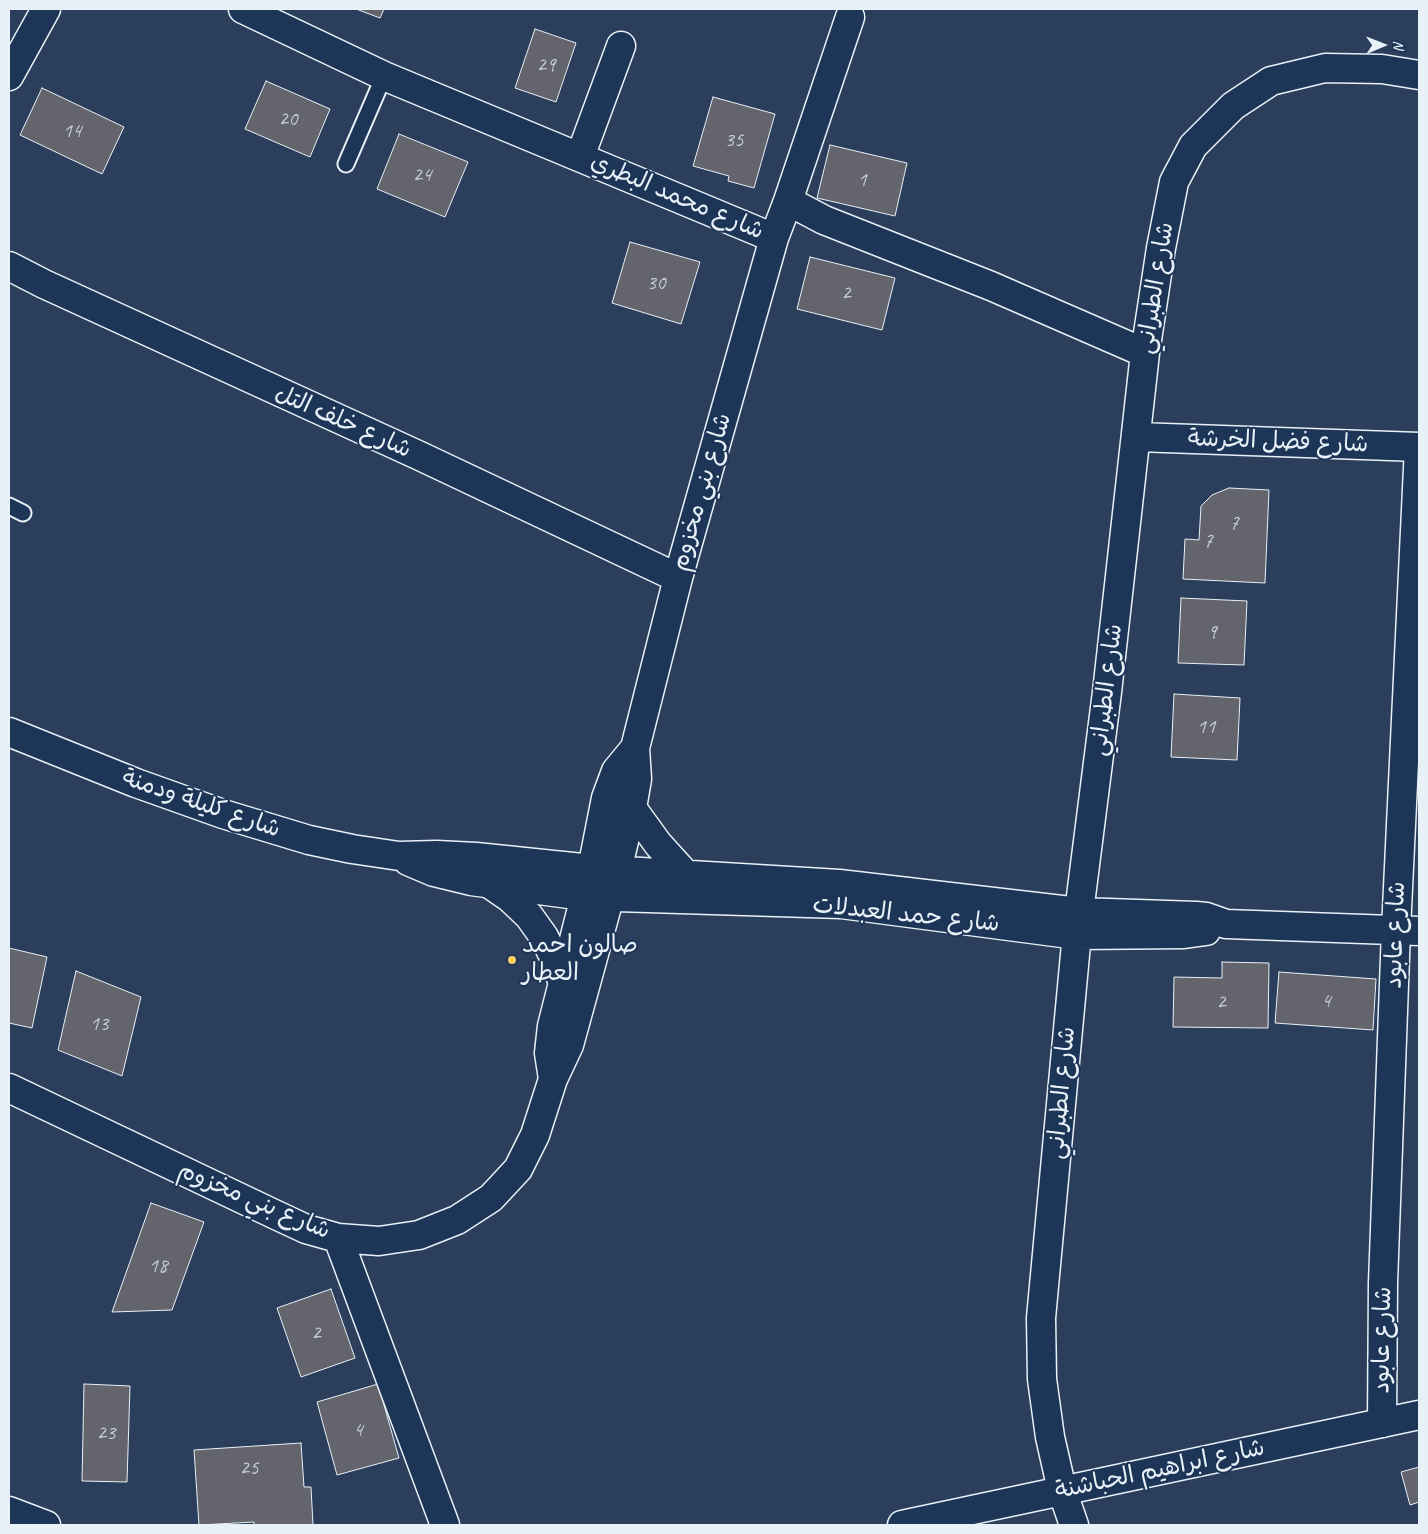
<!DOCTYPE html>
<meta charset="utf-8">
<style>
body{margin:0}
#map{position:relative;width:1428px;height:1534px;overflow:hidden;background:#2b3e5b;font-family:Caveat,sans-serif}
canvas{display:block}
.frame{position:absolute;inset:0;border:10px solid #e8f1f8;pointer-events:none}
.north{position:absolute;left:1358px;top:20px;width:50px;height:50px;-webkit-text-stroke:4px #1d3557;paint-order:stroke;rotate:89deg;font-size:14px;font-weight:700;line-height:20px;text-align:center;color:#e8f1f8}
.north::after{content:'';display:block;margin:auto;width:18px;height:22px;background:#e8f1f8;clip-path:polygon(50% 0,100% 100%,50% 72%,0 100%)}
</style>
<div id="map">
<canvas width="1428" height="1534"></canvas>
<div class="frame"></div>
<div class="north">N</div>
</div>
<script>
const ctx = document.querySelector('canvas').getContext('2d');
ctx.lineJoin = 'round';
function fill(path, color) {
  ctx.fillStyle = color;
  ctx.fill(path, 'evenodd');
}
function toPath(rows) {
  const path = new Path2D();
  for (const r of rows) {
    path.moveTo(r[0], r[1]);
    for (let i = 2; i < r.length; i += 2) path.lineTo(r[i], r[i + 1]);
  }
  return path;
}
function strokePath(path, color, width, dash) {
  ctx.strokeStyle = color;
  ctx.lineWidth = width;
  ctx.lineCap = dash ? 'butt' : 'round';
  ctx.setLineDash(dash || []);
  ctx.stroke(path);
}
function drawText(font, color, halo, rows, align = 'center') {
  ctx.font = font + ' Caveat,"Playpen Sans Arabic",sans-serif';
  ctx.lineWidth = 4;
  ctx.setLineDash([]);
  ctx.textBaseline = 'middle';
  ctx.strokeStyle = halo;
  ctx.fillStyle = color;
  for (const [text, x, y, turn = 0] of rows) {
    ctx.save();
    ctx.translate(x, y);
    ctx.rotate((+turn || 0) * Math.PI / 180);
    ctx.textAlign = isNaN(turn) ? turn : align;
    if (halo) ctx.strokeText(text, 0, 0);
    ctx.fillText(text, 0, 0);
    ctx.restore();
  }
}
const building = toPath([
 [356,9,384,9,380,18,356,9],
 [535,29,576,43,556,102,515,88,535,29],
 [266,81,330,109,310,157,245,129,266,81],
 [42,88,124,127,102,174,20,135,42,88],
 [713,97,775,114,754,188,728,181,729,176,693,166,713,97],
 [399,134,468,162,445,217,377,189,399,134],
 [830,145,907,163,895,216,817,198,830,145],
 [630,242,700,262,681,324,612,303,630,242],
 [810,257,895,278,882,330,797,309,810,257],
 [1229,488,1269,490,1265,583,1183,579,1185,539,1199,540,1201,506,1212,495,1229,488],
 [1181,598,1247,601,1244,665,1178,663,1181,598],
 [1174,694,1240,698,1237,760,1171,757,1174,694],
 [9,948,47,957,32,1028,9,1023,9,948],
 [1222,962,1269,963,1268,1028,1173,1027,1174,977,1222,978,1222,962],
 [76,971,141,997,122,1076,58,1050,76,971],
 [1279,972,1376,979,1373,1030,1275,1023,1279,972],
 [151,1203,204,1222,172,1310,112,1312,151,1203],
 [331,1289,355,1358,301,1377,277,1308,331,1289],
 [84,1384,130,1386,127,1482,82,1481,84,1384],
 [378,1384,399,1458,337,1475,317,1402,378,1384],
 [301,1443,304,1487,311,1487,313,1525,254,1525,254,1522,199,1525,194,1450,301,1443],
 [1419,1467,1419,1502,1410,1505,1401,1472,1419,1467]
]);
fill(building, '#64646d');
strokePath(building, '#e8f1f8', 1);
const lane = toPath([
 [346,164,384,76],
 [9,506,23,513]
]);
const street = toPath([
 [243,9,384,76,774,238],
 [9,76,46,9],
 [580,157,621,46],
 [788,201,850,17],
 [9,266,44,284,420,456,678,578],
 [1137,437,1419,447],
 [9,732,136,783,223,814,309,840,352,849,399,856,437,855,476,857,592,869,839,884,1079,912,1196,916,1206,917,1226,924,1419,931],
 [632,808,658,844,686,875],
 [408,861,434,872,471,881,584,896,841,904,1077,935,1184,934,1206,931],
 [491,885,510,898,529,916,544,937,555,959,563,984],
 [553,1079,549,1053,552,1026,592,869,606,798,616,771,635,748],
 [9,1088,276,1215,306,1229,338,1238,379,1241,419,1235,457,1220,491,1198,518,1169,535,1135,553,1079,569,1045,617,870,632,808,637,779,635,748,678,578,774,238,788,201,824,220,991,286,1145,353],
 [338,1238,445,1525],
 [1382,1423,1383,1283,1396,930,1419,447],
 [1074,1525,1062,1490,1050,1437,1042,1379,1041,1318,1079,912,1107,692,1145,353,1161,248,1174,182,1193,146,1233,106,1271,81,1325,68,1382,69,1419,75]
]);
const secondary = toPath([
 [9,1511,46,1525],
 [902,1525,1419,1415]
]);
strokePath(lane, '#e8f1f8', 19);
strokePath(street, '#e8f1f8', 31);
strokePath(secondary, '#e8f1f8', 31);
strokePath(lane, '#1d3557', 15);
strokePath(street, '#1d3557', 28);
strokePath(secondary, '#1d3557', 28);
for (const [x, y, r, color] of [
 [512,960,5,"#ffd166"]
]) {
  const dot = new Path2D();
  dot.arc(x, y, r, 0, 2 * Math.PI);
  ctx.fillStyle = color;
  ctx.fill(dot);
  strokePath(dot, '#1d3557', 2);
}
drawText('21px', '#c7ced5', null, [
 ["29",546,65],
 ["20",288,119],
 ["14",72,131],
 ["35",734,140],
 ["24",422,175],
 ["1",862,180],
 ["30",656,283],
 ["2",846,293],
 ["7",1234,523],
 ["7",1208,541],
 ["9",1212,632],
 ["11",1206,727],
 ["4",1326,1001],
 ["2",1221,1002],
 ["13",99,1024],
 ["18",158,1266],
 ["2",316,1333],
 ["4",358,1430],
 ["23",106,1433],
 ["25",249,1468]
]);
drawText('24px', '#e8f1f8', '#1d3557', [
 ["شارع محمد البطري",677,197,23],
 ["شارع الطبراني",1156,288,-81],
 ["شارع خلف التل",343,422,24],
 ["شارع فضل الخرشة",1278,442,2],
 ["شارع بني مخزوم",702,492,-74],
 ["شارع الطبراني",1107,690,-83],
 ["شارع كليلة ودمنة",201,804,19],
 ["شارع حمد العبدلات",906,915,6],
 ["شارع عابود",1396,935,-88],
 ["شارع الطبراني",1062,1093,-85],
 ["شارع بني مخزوم",254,1201,23],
 ["شارع عابود",1383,1340,-89],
 ["شارع ابراهيم الحباشنة",1160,1470,-12]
]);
drawText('24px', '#e8f1f8', '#1d3557', [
 ["صالون احمد",522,946],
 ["العطار",522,974]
], 'left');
</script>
